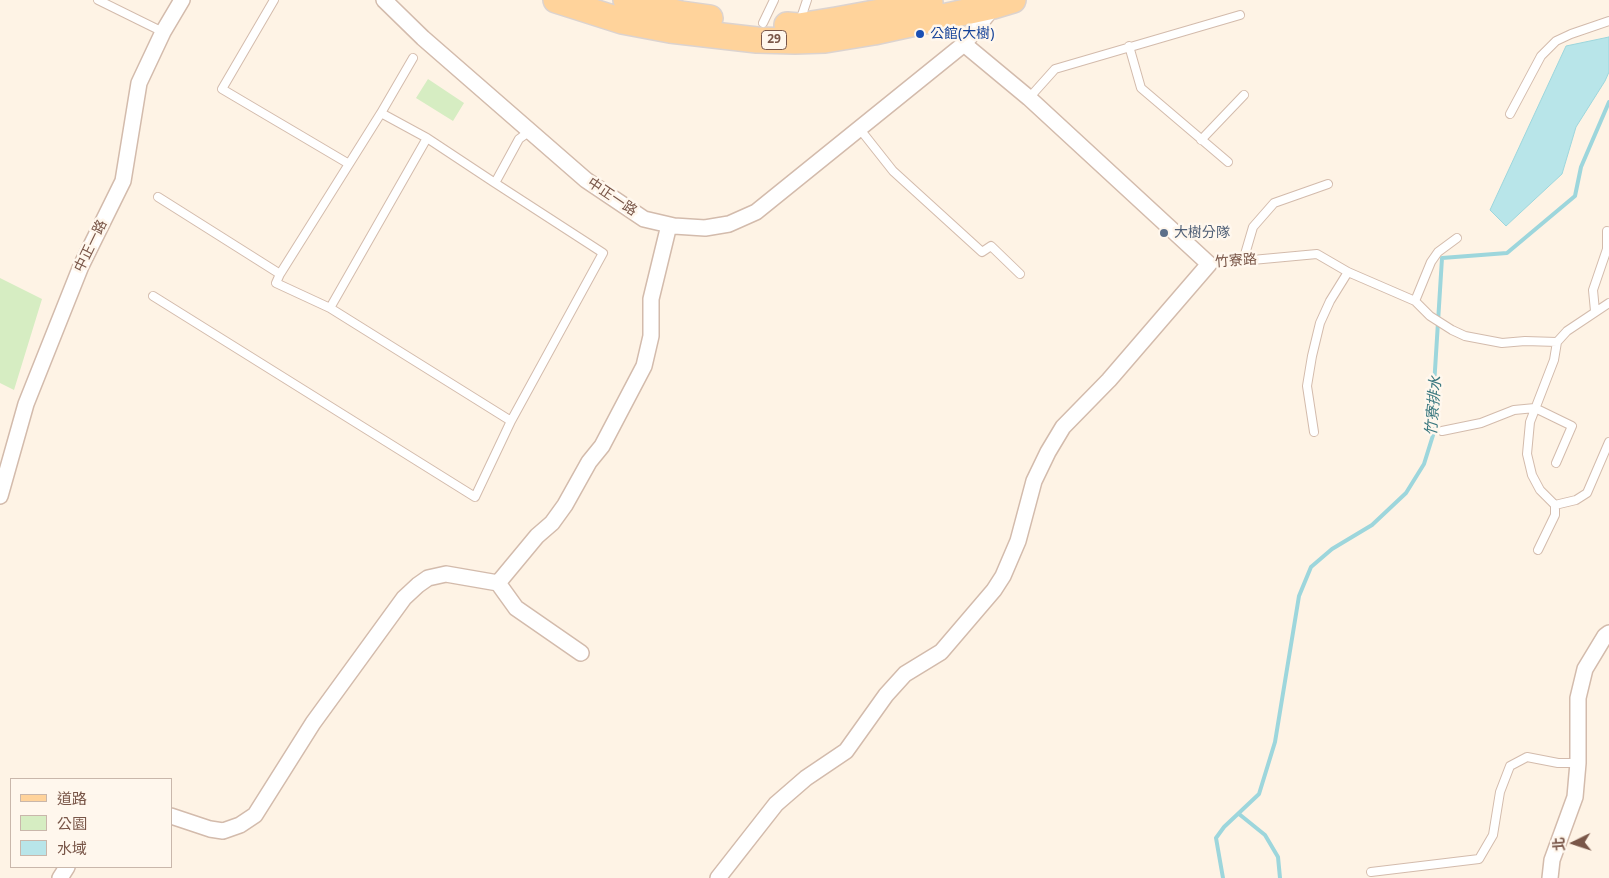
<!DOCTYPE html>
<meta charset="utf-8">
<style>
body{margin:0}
#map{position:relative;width:1609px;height:878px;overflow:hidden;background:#fef3e5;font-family:"Noto Sans","Noto Sans TC",sans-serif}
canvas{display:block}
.legend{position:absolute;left:10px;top:778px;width:162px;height:90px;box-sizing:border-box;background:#fff7ed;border:1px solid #c9b7ab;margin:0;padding:6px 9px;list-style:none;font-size:15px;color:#795648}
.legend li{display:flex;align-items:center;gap:10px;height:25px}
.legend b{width:25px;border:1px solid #c9b7ab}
.north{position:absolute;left:1549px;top:818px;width:50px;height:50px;-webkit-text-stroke:4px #fff7ed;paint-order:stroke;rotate:266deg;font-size:14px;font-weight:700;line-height:20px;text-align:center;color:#795648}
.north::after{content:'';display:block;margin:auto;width:18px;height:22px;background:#795648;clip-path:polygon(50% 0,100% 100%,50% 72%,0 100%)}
</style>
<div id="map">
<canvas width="1609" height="878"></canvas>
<ul class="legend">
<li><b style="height:6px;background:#ffd39b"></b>道路</li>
<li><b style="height:14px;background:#d6edc2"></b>公園</li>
<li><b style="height:14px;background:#b8e5e9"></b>水域</li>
</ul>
<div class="north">北</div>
</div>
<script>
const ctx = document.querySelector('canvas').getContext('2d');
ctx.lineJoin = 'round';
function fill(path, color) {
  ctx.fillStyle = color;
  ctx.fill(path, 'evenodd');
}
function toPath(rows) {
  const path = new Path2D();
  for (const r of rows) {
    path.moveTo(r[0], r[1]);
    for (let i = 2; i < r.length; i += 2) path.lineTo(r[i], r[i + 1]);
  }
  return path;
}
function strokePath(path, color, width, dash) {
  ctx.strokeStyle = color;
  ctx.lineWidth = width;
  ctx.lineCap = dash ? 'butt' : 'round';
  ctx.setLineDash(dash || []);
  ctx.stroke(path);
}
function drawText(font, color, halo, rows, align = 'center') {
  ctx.font = font + ' "Noto Sans","Noto Sans TC",sans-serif';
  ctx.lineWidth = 5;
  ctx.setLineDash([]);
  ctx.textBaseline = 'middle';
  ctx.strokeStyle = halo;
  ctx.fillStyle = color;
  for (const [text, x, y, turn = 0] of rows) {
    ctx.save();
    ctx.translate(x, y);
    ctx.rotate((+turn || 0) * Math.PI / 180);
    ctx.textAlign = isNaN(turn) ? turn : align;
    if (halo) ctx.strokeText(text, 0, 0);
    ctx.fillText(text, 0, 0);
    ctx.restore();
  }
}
fill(toPath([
 [428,79,464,103,453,121,416,98],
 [0,278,42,299,14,390,0,383]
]), '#d6edc2');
const water = toPath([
 [1609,37,1609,72,1605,81,1576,127,1562,174,1506,226,1490,210,1566,46,1609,37]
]);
fill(water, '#b8e5e9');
strokePath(water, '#9dd6dc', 1);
strokePath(toPath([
 [1239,814,1265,835,1278,857,1280,878],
 [1223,878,1216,838,1224,827,1259,794,1275,742,1299,596,1311,567,1332,549,1372,525,1406,493,1424,464,1434,432,1434,386,1442,258,1507,253,1575,196,1581,167,1609,102]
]), '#9dd6dc', 4);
const lane = toPath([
 [98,0,163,32],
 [274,0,222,89,349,164],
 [800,21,807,0],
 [763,23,774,0],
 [1129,46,1141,88,1228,162],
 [1029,98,1055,69,1240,15],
 [381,113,413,58],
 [1510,114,1541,56,1556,41,1571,34,1609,21],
 [859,128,893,171,982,252,991,246,1020,274],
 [1201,140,1244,95],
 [495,183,603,253,511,421,330,308,427,138,495,183,519,139,530,131],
 [158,197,280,274],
 [1243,261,1253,227,1274,203,1328,184],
 [1209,264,1317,254,1348,272,1415,301,1430,316,1452,330,1465,336,1502,343,1525,341,1557,342],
 [153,296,475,497,511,421],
 [1415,301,1431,262,1438,252,1457,238],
 [1609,303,1567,331,1557,342,1554,360,1530,422,1527,454,1532,475,1540,490,1555,505,1576,500,1587,493,1609,442],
 [330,308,276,283,280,274,381,113,427,138],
 [1595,311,1593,290,1607,249,1607,231],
 [1442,431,1481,423,1514,410,1535,408,1572,426,1556,463],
 [1314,432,1307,386,1312,356,1320,323,1330,301,1348,272],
 [1538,550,1555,515,1555,505],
 [1371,872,1479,859,1493,835,1500,792,1510,766,1527,757,1558,763,1578,763]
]);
const street = toPath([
 [384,0,423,38,586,180,644,219,674,226,705,228,729,224,756,212,964,44],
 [0,496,26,404,81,266,123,181,139,83,163,32,182,0],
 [498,583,537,536,552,523,565,505,589,462,602,446,644,366,651,336,651,299,669,225],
 [171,816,210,829,223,831,240,825,255,815,313,723,404,598,418,585,428,578,446,574,498,583,516,608,581,653],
 [60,878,67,867],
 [718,878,776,804,806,778,846,751,886,695,905,674,941,652,994,590,1003,576,1018,541,1034,481,1048,452,1063,427,1109,380,1209,264,1029,98,964,44,994,6],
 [1550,878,1552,860,1575,797,1578,763,1578,698,1585,669,1605,636,1609,633]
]);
const primary = toPath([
 [556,0,622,21,670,30,757,40,795,41,825,40,874,32,993,6,1013,0],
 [626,0,681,14,710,18],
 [787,25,799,26,836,20,930,3]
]);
strokePath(lane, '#d3bbac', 10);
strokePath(street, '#d3bbac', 18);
strokePath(primary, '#dcd3cf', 28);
strokePath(lane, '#fff', 8);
strokePath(street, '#fff', 15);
strokePath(primary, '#ffd39b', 25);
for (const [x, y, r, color] of [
 [920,34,5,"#1a4fb4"],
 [1164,233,5,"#5c6f8a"]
]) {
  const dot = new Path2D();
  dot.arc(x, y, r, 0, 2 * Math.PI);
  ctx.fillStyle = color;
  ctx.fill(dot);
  strokePath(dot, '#fff7ed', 2);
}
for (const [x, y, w] of [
 [774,40,25]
]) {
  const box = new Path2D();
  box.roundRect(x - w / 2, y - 9.5, w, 19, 4);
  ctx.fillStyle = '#fff7ed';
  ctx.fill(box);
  strokePath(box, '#795648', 1);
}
drawText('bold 12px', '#795648', null, [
 ["29",774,40]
]);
drawText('14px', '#164399', '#fff7ed', [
 ["公館(大樹)",930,34]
], 'left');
drawText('14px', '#795648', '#fff7ed', [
 ["中正一路",612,197,34],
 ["中正一路",91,246,-64],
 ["竹寮路",1236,261,-4]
]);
drawText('14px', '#4e5e75', '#fff7ed', [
 ["大樹分隊",1174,233]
], 'left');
drawText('italic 15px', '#3a787f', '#fff7ed', [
 ["竹寮排水",1434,406,-85]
]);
</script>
